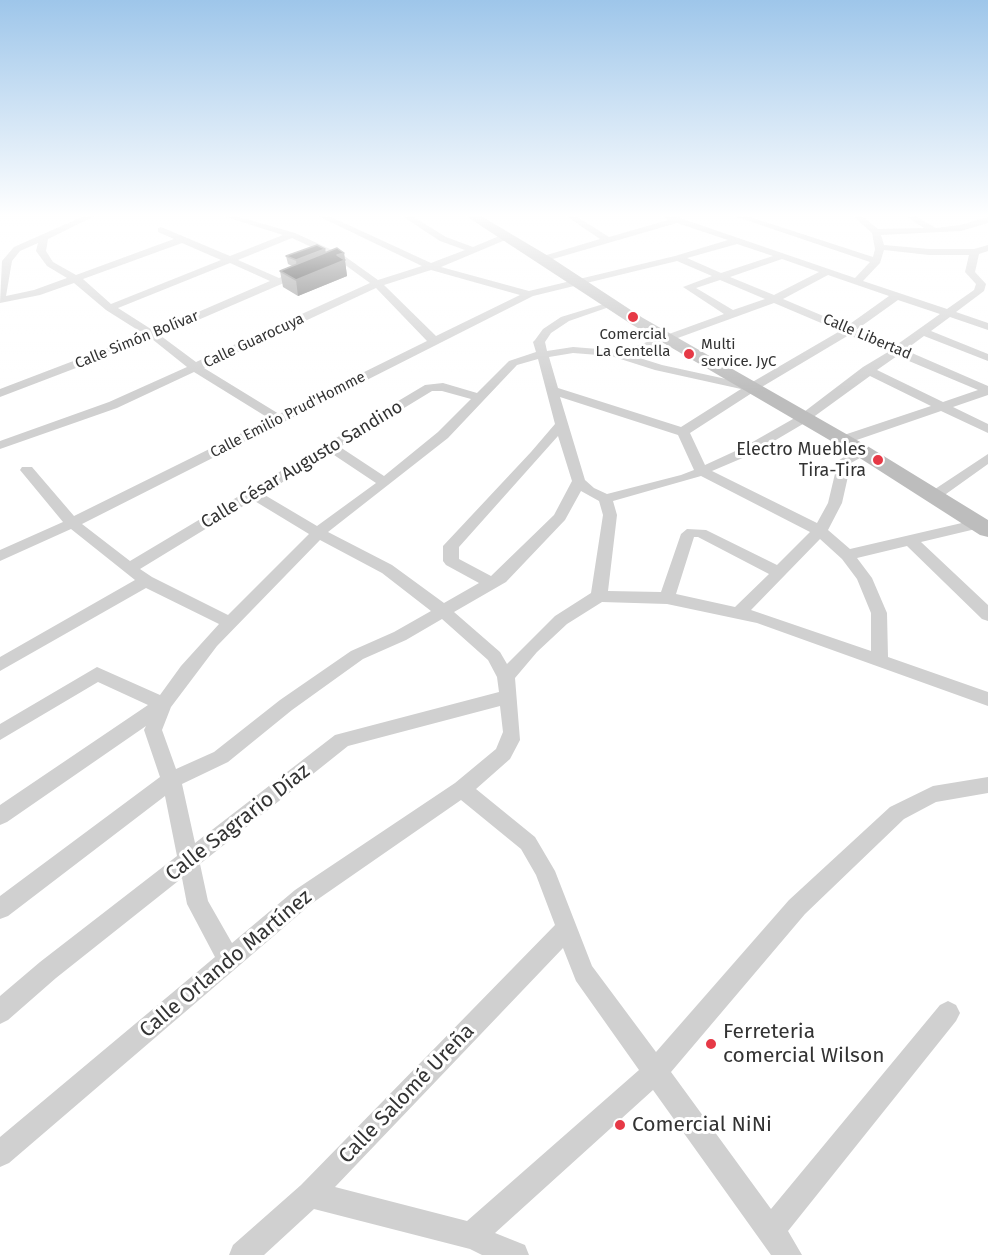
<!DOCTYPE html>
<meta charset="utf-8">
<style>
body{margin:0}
canvas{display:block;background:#fff}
</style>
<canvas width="988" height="1255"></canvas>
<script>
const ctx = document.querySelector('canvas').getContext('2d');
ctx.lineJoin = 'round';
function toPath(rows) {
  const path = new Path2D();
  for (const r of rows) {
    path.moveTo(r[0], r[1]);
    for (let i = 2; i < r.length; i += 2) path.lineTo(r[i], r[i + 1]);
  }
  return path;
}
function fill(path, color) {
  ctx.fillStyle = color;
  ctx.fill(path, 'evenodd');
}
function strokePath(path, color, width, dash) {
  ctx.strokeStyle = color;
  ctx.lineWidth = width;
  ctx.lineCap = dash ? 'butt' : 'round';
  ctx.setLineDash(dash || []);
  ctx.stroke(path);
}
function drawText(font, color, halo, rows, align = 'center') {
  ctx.font = font + ' "Fira Sans",sans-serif';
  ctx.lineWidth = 6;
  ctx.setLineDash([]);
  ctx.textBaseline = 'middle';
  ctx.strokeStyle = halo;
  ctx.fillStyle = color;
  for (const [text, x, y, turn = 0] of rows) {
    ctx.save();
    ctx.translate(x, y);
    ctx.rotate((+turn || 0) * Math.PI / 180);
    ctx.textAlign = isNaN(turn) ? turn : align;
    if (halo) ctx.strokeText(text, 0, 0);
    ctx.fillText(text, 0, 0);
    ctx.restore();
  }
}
fill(toPath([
 [84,216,95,216,48,239,46,251,53,262,76,275,174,239,158,232,158,228,161,227,230,256,283,235,223,216,236,216,295,233,343,255,378,280,422,266,318,216,329,216,431,263,465,250,440,241,402,216,412,216,446,237,473,247,504,234,510,234,510,238,441,267,529,291,675,256,728,240,677,223,546,261,540,261,540,257,600,239,566,216,576,216,609,237,668,220,662,216,674,216,855,278,870,262,734,216,747,216,873,257,875,249,872,233,853,216,862,216,878,229,924,228,905,216,915,216,936,228,960,225,988,217,988,223,961,231,881,235,884,245,929,249,974,249,988,245,988,251,979,254,975,272,986,284,984,291,956,312,988,323,988,330,950,317,931,331,988,354,988,361,924,336,905,350,988,386,988,395,953,407,988,424,988,433,941,411,848,443,838,443,836,440,838,437,931,406,870,376,808,421,752,454,712,471,817,523,828,503,838,461,857,448,867,448,869,451,867,454,851,463,842,503,828,530,850,549,979,519,984,521,986,524,984,527,921,542,988,605,988,621,982,619,907,546,857,558,872,578,887,613,888,657,988,692,988,706,757,623,667,604,602,602,567,624,537,652,515,678,520,740,510,759,476,789,535,837,555,871,592,966,656,1052,789,900,890,807,933,786,988,777,988,793,936,802,904,819,805,914,671,1072,771,1209,940,1005,948,1001,956,1005,960,1013,956,1021,788,1231,802,1255,771,1255,653,1090,495,1233,525,1245,529,1255,482,1255,470,1249,314,1209,264,1255,229,1255,233,1245,301,1185,555,925,536,875,521,849,461,800,311,904,9,1163,0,1167,0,1137,215,957,187,904,182,878,56,978,8,1020,0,1024,0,996,40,962,177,856,165,796,8,916,0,919,0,896,160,777,144,730,146,726,7,822,0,825,0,805,148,705,98,682,0,740,0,724,97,667,160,695,181,666,219,624,146,588,0,671,0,657,135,580,71,529,0,561,0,550,63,522,20,470,22,467,32,467,74,516,270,419,194,372,117,408,0,449,0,441,109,402,187,367,152,339,0,397,0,389,144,334,106,310,74,283,40,295,0,303,2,261,14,247,84,216],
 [292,238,337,259,370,283,196,362,161,336,307,273,307,269,303,268,279,278,238,260,292,238],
 [38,243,36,251,47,266,67,278,34,290,6,296,12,261,20,251,38,243],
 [182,243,221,260,111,304,83,279,182,243],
 [737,244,773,256,721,273,687,258,737,244],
 [884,250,929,255,969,255,965,272,976,284,974,290,947,309,863,281,880,263,884,250],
 [782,259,819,272,774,295,730,277,782,259],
 [677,261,712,276,683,287,724,314,636,346,611,350,573,347,547,351,545,342,551,333,569,321,615,305,610,302,561,317,543,329,535,340,533,342,536,352,509,361,477,393,443,383,425,385,130,561,82,524,533,296,677,261],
 [230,263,270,281,154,331,118,308,230,263],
 [431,270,520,295,436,336,384,285,431,270],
 [828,275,889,296,847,326,783,299,828,275],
 [720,280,765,299,733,310,696,288,720,280],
 [376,288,427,341,279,414,204,368,376,288],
 [898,300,940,314,895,346,856,330,898,300],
 [774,303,840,331,749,384,662,365,627,354,642,351,774,303],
 [849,335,888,352,863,367,800,415,742,448,705,465,690,433,755,391,849,335],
 [573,353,611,356,655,370,741,389,681,427,558,388,549,357,573,353],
 [897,356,978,390,943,402,877,370,897,356],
 [538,359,555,424,531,452,443,546,443,561,446,565,479,583,444,603,392,565,328,532,448,438,517,365,538,359],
 [432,391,442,391,471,399,438,432,384,476,340,447,432,391],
 [560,397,678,435,694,470,681,475,607,494,594,488,585,480,560,397],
 [558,436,572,481,554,515,491,576,459,559,459,547,558,436],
 [331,453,376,483,317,526,263,494,331,453],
 [701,476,810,532,777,565,706,530,687,529,681,534,661,592,608,591,617,515,613,501,701,476],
 [581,491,599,501,603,515,591,593,555,616,507,664,500,652,454,612,506,582,565,520,581,491],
 [253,500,309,534,228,615,152,577,140,569,253,500],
 [694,537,698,537,769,574,735,607,676,594,694,537],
 [820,539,842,559,857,579,871,613,871,651,751,610,820,539],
 [320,540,382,573,431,611,394,632,351,651,280,700,214,752,176,769,162,730,171,707,217,646,320,540],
 [442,619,488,660,497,677,499,692,335,735,195,843,182,784,228,762,292,710,363,659,406,640,442,619],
 [500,706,503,732,496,749,455,783,295,890,232,943,208,901,200,864,348,746,500,706],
 [563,948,576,981,639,1070,467,1221,335,1187,563,948],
 [988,454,988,464,939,499,929,499,927,496,929,493,988,454]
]), '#d0d0d0');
fill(toPath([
 [466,216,481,216,550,257,643,318,869,447,988,520,988,537,980,535,855,455,631,324,466,216]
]), '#bdbdbd');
fill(toPath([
 [325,249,326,252,344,253,347,276,298,296,283,287,280,271,292,266,288,264,286,256]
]), '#8c8c8c');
fill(toPath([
 [325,249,326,257,297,269,296,260],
 [344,253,347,276,298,296,296,280,337,255]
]), '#5f5f5f');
const building = toPath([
 [317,245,325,249,296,260,286,256,317,245],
 [337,248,344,253,337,255,345,260,296,280,280,271,337,248]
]);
fill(building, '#1a1a1a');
strokePath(building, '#5f5f5f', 1.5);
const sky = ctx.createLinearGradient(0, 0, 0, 392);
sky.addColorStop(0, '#9ec6ea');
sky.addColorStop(0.55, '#fff');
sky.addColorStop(1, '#ffffff00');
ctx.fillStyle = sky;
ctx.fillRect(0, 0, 988, 392);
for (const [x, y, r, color] of [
 [633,317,6,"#e63946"],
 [689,354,6,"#e63946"],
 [878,460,6,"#e63946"],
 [711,1044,6,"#e63946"],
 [620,1125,6,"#e63946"]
]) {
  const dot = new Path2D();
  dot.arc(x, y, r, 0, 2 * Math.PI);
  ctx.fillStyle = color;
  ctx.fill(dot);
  strokePath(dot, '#fff', 2);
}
drawText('15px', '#333', '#fff', [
 ["Comercial",633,335],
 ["La Centella",633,352],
 ["Multi",701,345,"left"],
 ["service. JyC",701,362,"left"]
]);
drawText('15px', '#333', '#fff', [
 ["Calle Libertad",867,337,23],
 ["Calle Simón Bolívar",137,340,-22],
 ["Calle Guarocuya",254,341,-25],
 ["Calle Emilio Prud'Homme",288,415,-27]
]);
drawText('18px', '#333', '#fff', [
 ["Electro Muebles",866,450],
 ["Tira-Tira",866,471]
], 'right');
drawText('18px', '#333', '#fff', [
 ["Calle César Augusto Sandino",302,465,-31]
]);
drawText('21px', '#333', '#fff', [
 ["Calle Sagrario Díaz",238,823,-38],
 ["Calle Orlando Martínez",226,964,-40],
 ["Calle Salomé Ureña",407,1094,-46]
]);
drawText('21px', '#333', '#fff', [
 ["Ferreteria",723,1032],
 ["comercial Wilson",723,1056],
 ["Comercial NiNi",632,1125]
], 'left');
</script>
